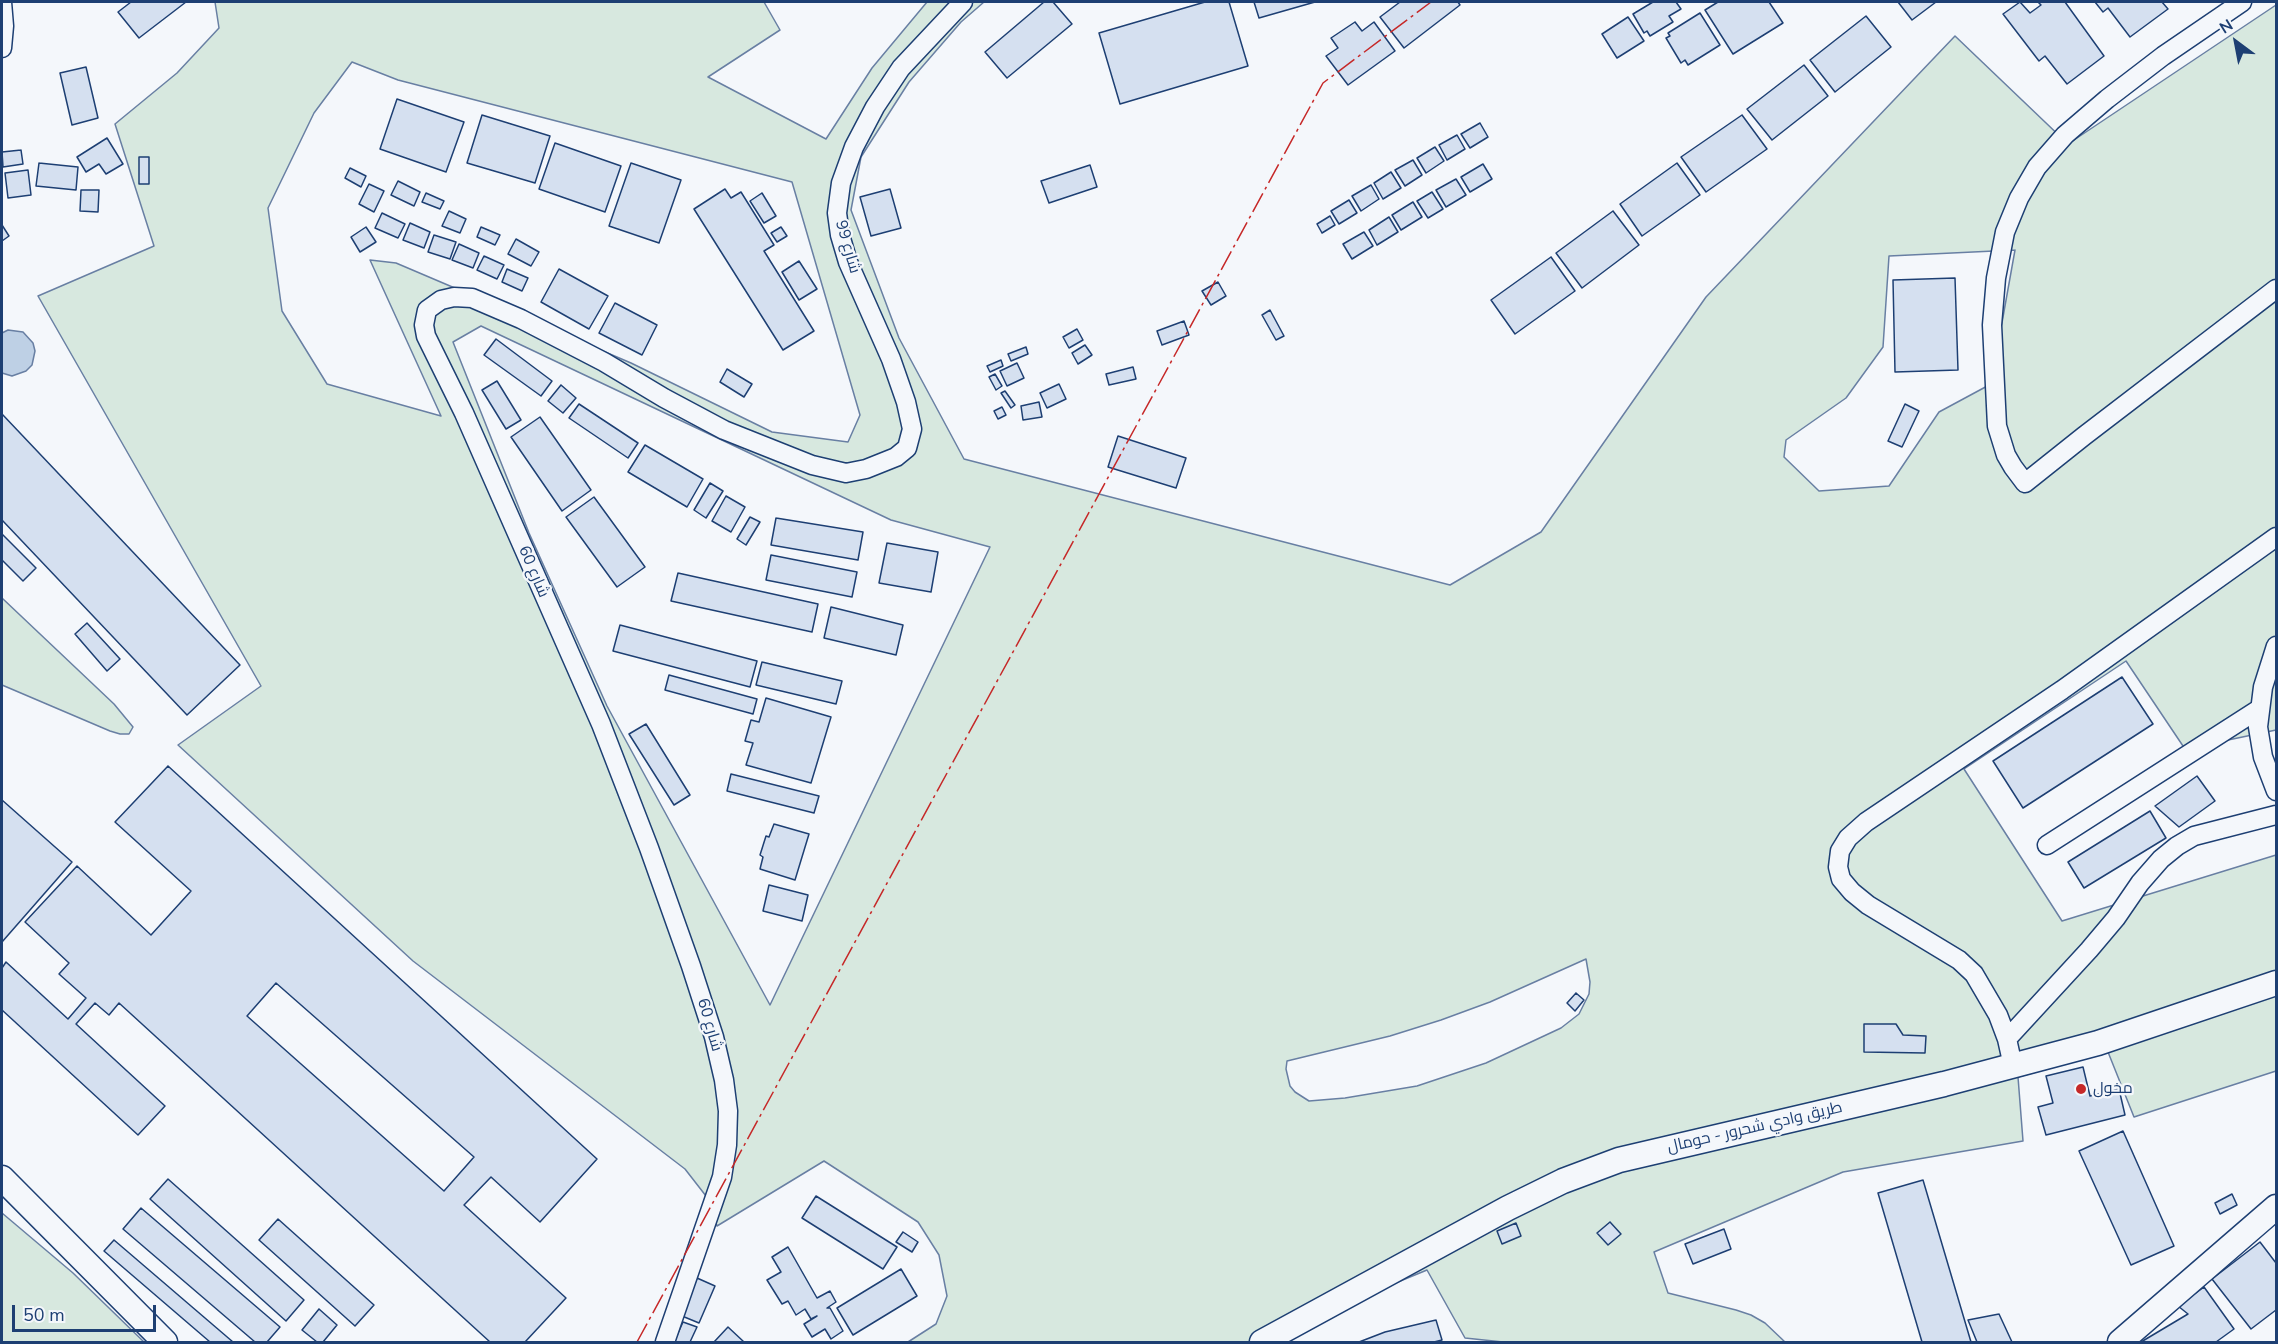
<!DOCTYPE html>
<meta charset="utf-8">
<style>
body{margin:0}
#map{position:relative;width:2278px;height:1344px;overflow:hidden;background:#f4f7fb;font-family:"Nunito Sans",sans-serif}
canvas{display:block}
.frame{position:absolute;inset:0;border:3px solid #1d3f73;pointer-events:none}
.north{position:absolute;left:2206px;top:12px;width:60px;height:60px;-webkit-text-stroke:4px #f4f7fb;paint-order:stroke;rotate:328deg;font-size:16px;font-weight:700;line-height:24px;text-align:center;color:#1d3f73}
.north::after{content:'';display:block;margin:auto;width:21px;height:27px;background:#1d3f73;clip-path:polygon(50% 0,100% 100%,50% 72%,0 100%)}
.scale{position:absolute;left:12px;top:1305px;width:144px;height:27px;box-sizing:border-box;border:3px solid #1d3f73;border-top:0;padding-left:8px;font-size:18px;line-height:21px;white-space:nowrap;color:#1d3f73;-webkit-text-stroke:4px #f4f7fb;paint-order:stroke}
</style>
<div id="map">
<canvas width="2278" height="1344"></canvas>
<div class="frame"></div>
<div class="north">N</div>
<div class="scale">50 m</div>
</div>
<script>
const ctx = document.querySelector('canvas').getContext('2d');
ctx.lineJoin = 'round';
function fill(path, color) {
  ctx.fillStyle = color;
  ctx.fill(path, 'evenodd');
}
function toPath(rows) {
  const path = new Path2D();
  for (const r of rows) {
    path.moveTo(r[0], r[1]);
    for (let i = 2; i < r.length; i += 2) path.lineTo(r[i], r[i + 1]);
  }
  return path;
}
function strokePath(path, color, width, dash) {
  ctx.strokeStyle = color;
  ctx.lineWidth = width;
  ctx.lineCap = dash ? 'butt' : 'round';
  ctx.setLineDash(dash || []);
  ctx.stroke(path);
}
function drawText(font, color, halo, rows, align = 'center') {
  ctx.font = font + ' "Nunito Sans",Cairo,sans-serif';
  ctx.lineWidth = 4.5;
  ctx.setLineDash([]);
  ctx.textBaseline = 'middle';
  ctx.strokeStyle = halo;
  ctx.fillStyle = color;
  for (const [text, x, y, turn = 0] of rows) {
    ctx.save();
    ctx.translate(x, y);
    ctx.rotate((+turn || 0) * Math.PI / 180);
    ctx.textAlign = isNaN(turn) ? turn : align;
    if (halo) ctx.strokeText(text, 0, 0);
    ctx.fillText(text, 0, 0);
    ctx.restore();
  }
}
const green = toPath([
 [215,2,764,2,780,30,708,77,826,139,872,68,927,2,984,2,961,22,909,82,861,157,851,210,899,338,964,459,1450,585,1541,532,1706,297,1955,36,2068,144,2276,5,2276,730,2185,749,2126,661,1964,769,2062,921,2276,855,2276,1071,2134,1117,2108,1052,2018,1077,2023,1141,1843,1172,1654,1252,1668,1293,1736,1310,1751,1315,1765,1323,1785,1342,1503,1342,1465,1338,1427,1270,1359,1298,1278,1342,908,1342,936,1324,947,1296,939,1255,918,1222,824,1161,717,1226,706,1196,685,1169,413,961,178,745,261,686,38,296,154,246,115,124,177,73,219,28,215,2],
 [352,62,398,80,792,182,860,415,848,442,772,432,631,363,396,263,370,260,441,416,327,384,282,311,268,208,314,113,352,62],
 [2015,250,1991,384,1939,412,1889,486,1819,491,1784,457,1786,440,1846,398,1883,347,1889,256,2015,250],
 [481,326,891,520,990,547,770,1005,607,706,529,533,453,342,481,326],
 [1586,959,1590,982,1589,994,1579,1014,1561,1028,1486,1063,1417,1086,1345,1098,1309,1101,1295,1092,1290,1086,1286,1069,1287,1061,1390,1036,1441,1020,1490,1002,1586,959],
 [2,598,114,704,133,727,129,734,120,734,110,731,2,685,2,598],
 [2,1213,73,1273,144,1342,2,1342,2,1213]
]);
fill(green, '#d7e8df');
strokePath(green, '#687fa3', 1.5);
const water = toPath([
 [8,330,23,332,33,343,35,351,32,365,26,371,12,376,2,373,2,333,8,330]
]);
fill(water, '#bed0e5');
strokePath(water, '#687fa3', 1.5);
const building = toPath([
 [131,2,186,2,139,38,118,12,131,2],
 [1044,2,1053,2,1072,24,1007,78,985,52,1044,2],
 [1205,2,1229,2,1248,66,1120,104,1099,33,1205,2],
 [1254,2,1315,2,1259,18,1254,2],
 [1400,2,1458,2,1460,5,1404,48,1380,17,1400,2],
 [1653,2,1676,2,1681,9,1669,16,1673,22,1650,36,1647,31,1644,33,1633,14,1653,2],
 [1718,2,1769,2,1783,23,1733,54,1705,10,1718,2],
 [1898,2,1936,2,1912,20,1898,2],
 [2020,2,2030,13,2041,5,2038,2,2065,2,2104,56,2067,84,2045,56,2039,61,2003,14,2020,2],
 [2095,2,2162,2,2168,9,2130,37,2108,8,2103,12,2095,2],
 [1700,13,1720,45,1688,65,1685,60,1681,63,1666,38,1670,36,1668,33,1700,13],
 [1866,16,1891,47,1835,92,1810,60,1866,16],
 [1628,17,1644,41,1617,58,1602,34,1628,17],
 [1355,22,1362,31,1374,22,1395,51,1348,85,1326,56,1338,48,1331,38,1355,22],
 [1804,65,1828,96,1772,140,1747,109,1804,65],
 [86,67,98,118,72,125,60,73,86,67],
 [397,99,464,122,446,172,380,149,397,99],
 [482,115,550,136,535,183,467,163,482,115],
 [1742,115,1767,149,1706,192,1681,157,1742,115],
 [1480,123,1488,137,1470,148,1461,134,1480,123],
 [1457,135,1465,149,1447,160,1439,145,1457,135],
 [107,138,123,164,106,174,99,164,86,172,77,157,107,138],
 [555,143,621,166,605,212,539,189,555,143],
 [1435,147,1444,161,1426,173,1417,158,1435,147],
 [21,150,23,164,3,167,2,152,21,150],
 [139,157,149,157,149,184,139,184,139,157],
 [1413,160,1422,175,1405,186,1395,170,1413,160],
 [39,163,78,167,76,190,36,186,39,163],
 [631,163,681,180,659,243,609,226,631,163],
 [1677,163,1700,195,1642,236,1620,204,1677,163],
 [1483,164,1492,179,1470,192,1461,177,1483,164],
 [1090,165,1097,187,1049,203,1041,181,1090,165],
 [350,168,366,176,361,187,345,178,350,168],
 [28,170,31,195,8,198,5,173,28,170],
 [1391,172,1401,188,1383,199,1374,183,1391,172],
 [1456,179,1466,195,1446,207,1436,190,1456,179],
 [398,181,420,192,414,206,391,195,398,181],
 [369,184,384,191,374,212,359,204,369,184],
 [1371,185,1379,199,1361,211,1352,196,1371,185],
 [725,189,731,198,741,192,774,245,764,251,814,331,783,350,694,209,725,189],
 [890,189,901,228,871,236,860,197,890,189],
 [81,190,99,190,98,212,80,211,81,190],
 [1432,192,1443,209,1428,218,1417,201,1432,192],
 [426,193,444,201,440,209,422,202,426,193],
 [762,193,776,216,764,223,750,201,762,193],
 [1349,200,1357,213,1339,224,1331,211,1349,200],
 [1413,202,1422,217,1401,230,1392,215,1413,202],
 [449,211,466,219,460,233,442,226,449,211],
 [1613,211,1639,245,1582,288,1556,253,1613,211],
 [382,213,405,224,398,238,375,228,382,213],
 [1330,216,1335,225,1322,233,1317,224,1330,216],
 [1389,217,1398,232,1377,245,1369,230,1389,217],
 [410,223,430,232,424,248,403,240,410,223],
 [2,225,9,236,2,241,2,225],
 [366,227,376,242,360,252,351,237,366,227],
 [481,227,500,235,495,245,477,237,481,227],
 [781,227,787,236,777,242,771,233,781,227],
 [1364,232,1373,246,1352,259,1343,244,1364,232],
 [434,235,456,242,450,259,428,252,434,235],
 [516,239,539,252,531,266,508,254,516,239],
 [459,244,479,253,473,268,452,260,459,244],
 [484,256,504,265,497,279,477,270,484,256],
 [1551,257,1575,291,1515,334,1491,300,1551,257],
 [799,261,817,289,799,300,782,272,799,261],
 [507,269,528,278,522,291,502,282,507,269],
 [559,269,608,296,589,329,541,302,559,269],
 [1955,278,1958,370,1895,372,1893,280,1955,278],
 [1218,282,1226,296,1211,305,1202,291,1218,282],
 [615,303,657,325,642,355,599,333,615,303],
 [1270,310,1284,336,1276,340,1262,315,1270,310],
 [1184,321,1189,335,1162,345,1157,331,1184,321],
 [1077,329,1083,340,1069,348,1063,337,1077,329],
 [496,339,552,381,541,396,484,355,496,339],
 [1085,345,1092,355,1078,364,1072,353,1085,345],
 [1026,347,1028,354,1011,361,1008,354,1026,347],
 [1001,360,1003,366,990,372,987,366,1001,360],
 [1017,363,1024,378,1007,386,1000,371,1017,363],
 [1133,367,1136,379,1109,385,1106,374,1133,367],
 [727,369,752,384,744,397,720,382,727,369],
 [995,374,1002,386,996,390,989,377,995,374],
 [497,381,521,420,506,429,482,390,497,381],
 [1059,384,1066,399,1047,408,1040,393,1059,384],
 [561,385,576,398,563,413,548,401,561,385],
 [1005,391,1015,405,1011,408,1001,393,1005,391],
 [1039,402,1042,417,1023,420,1021,406,1039,402],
 [579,404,638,443,628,458,569,418,579,404],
 [1905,404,1919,411,1902,447,1888,441,1905,404],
 [1002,407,1006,415,998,419,994,411,1002,407],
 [2,414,240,665,187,715,2,520,2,414],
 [540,417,591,490,562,511,511,437,540,417],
 [1118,436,1186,458,1176,488,1108,467,1118,436],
 [645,445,703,479,687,507,628,472,645,445],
 [710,483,723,491,706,518,694,510,710,483],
 [726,496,745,507,731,532,712,521,726,496],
 [594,497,645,567,617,587,566,517,594,497],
 [750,517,760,522,746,545,737,539,750,517],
 [776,518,863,532,858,560,771,545,776,518],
 [2,534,36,568,23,581,2,560,2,534],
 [887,543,938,552,931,592,879,583,887,543],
 [771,555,857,572,852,597,766,580,771,555],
 [678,573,818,604,812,632,671,601,678,573],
 [831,607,903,625,896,655,824,638,831,607],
 [87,623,120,659,107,671,75,634,87,623],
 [620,625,757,661,750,687,613,651,620,625],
 [762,662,842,681,836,704,756,685,762,662],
 [669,675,757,699,753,714,665,690,669,675],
 [2122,677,2153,724,2023,808,1993,761,2122,677],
 [766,698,831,717,811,783,746,765,753,743,745,741,751,720,759,722,766,698],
 [646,724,690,795,674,805,629,734,646,724],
 [168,766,597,1159,540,1222,491,1177,464,1205,566,1298,525,1342,490,1342,119,1003,109,1015,95,1003,76,1024,165,1106,138,1135,2,1010,2,968,6,962,68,1019,86,998,59,974,69,963,25,922,77,866,151,935,191,891,115,822,168,766],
 [276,983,474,1157,444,1191,247,1016,276,983],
 [731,774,819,796,814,813,727,791,731,774],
 [2197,776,2215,801,2179,827,2155,806,2197,776],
 [2,800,72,862,2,942,2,800],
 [2150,811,2166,838,2084,888,2068,862,2150,811],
 [774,824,809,834,795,880,760,869,763,857,760,855,766,836,769,837,774,824],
 [769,885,808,895,802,921,763,911,769,885],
 [1576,993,1584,1000,1575,1011,1567,1003,1576,993],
 [1864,1024,1896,1024,1903,1035,1926,1036,1925,1053,1864,1052,1864,1024],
 [2083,1067,2090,1096,2119,1089,2125,1115,2046,1135,2038,1107,2053,1103,2046,1076,2083,1067],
 [2123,1131,2174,1246,2131,1265,2079,1151,2123,1131],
 [168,1179,304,1300,286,1321,150,1199,168,1179],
 [1923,1180,1971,1342,1922,1342,1878,1193,1923,1180],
 [2232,1194,2237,1205,2220,1214,2215,1203,2232,1194],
 [816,1196,897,1247,883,1269,802,1218,816,1196],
 [141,1208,280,1327,267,1342,255,1342,123,1229,141,1208],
 [278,1219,374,1305,355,1326,259,1240,278,1219],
 [1610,1222,1621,1234,1608,1245,1597,1233,1610,1222],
 [1516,1223,1521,1236,1502,1244,1497,1231,1516,1223],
 [1724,1229,1731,1249,1693,1264,1685,1244,1724,1229],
 [903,1232,918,1242,912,1252,896,1242,903,1232],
 [114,1240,233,1342,210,1342,104,1251,114,1240],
 [2260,1242,2276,1263,2276,1310,2251,1329,2212,1279,2260,1242],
 [788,1247,817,1298,830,1291,836,1302,827,1308,830,1308,843,1331,831,1339,825,1329,812,1337,804,1324,817,1316,811,1319,805,1309,796,1315,788,1301,782,1304,767,1280,781,1272,772,1257,788,1247],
 [901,1269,917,1296,853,1335,837,1308,901,1269],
 [697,1278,715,1286,699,1323,682,1316,697,1278],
 [2204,1287,2234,1329,2216,1342,2141,1342,2188,1314,2178,1306,2204,1287],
 [319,1309,337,1325,323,1342,317,1342,302,1330,319,1309],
 [1999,1314,2012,1342,1977,1342,1968,1320,1999,1314],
 [1436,1320,1442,1340,1434,1342,1359,1342,1385,1332,1436,1320],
 [683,1322,697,1327,690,1342,674,1342,683,1322],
 [728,1327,744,1342,714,1342,728,1327]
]);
fill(building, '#d5e0f0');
strokePath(building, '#1d3f73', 1.5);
const street = toPath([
 [2242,2,2163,56,2107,99,2065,135,2037,167,2019,198,2005,232,1996,278,1992,325,1997,426,2006,455,2013,467,2025,483,2084,436,2276,289],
 [2,48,4,26,2,2],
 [2276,646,2263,687,2258,727,2263,757,2276,791],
 [2047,845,2259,709],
 [2007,1039,2089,950,2116,918,2140,883,2161,859,2177,846,2194,836,2276,815],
 [2013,1066,2007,1039,1998,1015,1974,974,1959,960,1868,905,1852,892,1841,879,1838,867,1840,851,1848,838,1866,822,2062,690,2276,537],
 [665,1342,722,1177,727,1145,728,1111,724,1080,714,1037,691,966,649,848,601,724,464,413,426,336,424,325,427,310,441,300,454,297,472,298,521,319,604,362,664,398,724,430,812,465,846,473,866,469,896,457,907,448,912,429,906,402,891,359,848,262,840,235,837,213,841,183,854,147,875,107,901,68,963,2]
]);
const secondary = toPath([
 [2,1178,165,1342],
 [1262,1342,1508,1208,1563,1181,1619,1160,1944,1084,2098,1043,2276,983],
 [2120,1342,2276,1207]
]);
strokePath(street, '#1d3f73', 21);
strokePath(secondary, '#1d3f73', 27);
strokePath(street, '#f4f7fb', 18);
strokePath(secondary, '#f4f7fb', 24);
strokePath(toPath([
 [637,1342,1323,83,1431,2]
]), '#c62828', 1.5, [21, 4.5, 3, 4.5]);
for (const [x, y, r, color] of [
 [2081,1089,6,"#c62828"]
]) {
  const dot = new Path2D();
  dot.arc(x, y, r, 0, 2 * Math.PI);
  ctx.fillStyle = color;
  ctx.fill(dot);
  strokePath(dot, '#f4f7fb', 2);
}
drawText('16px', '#1d3f73', '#f4f7fb', [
 ["شارع 99",847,247,74],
 ["شارع 60",533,572,67],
 ["شارع 60",709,1025,74],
 ["طريق وادي شحرور - حومال",1755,1128,-13]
]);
drawText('16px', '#1d3f73', '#f4f7fb', [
 ["مخول",2093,1089]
], 'left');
</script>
